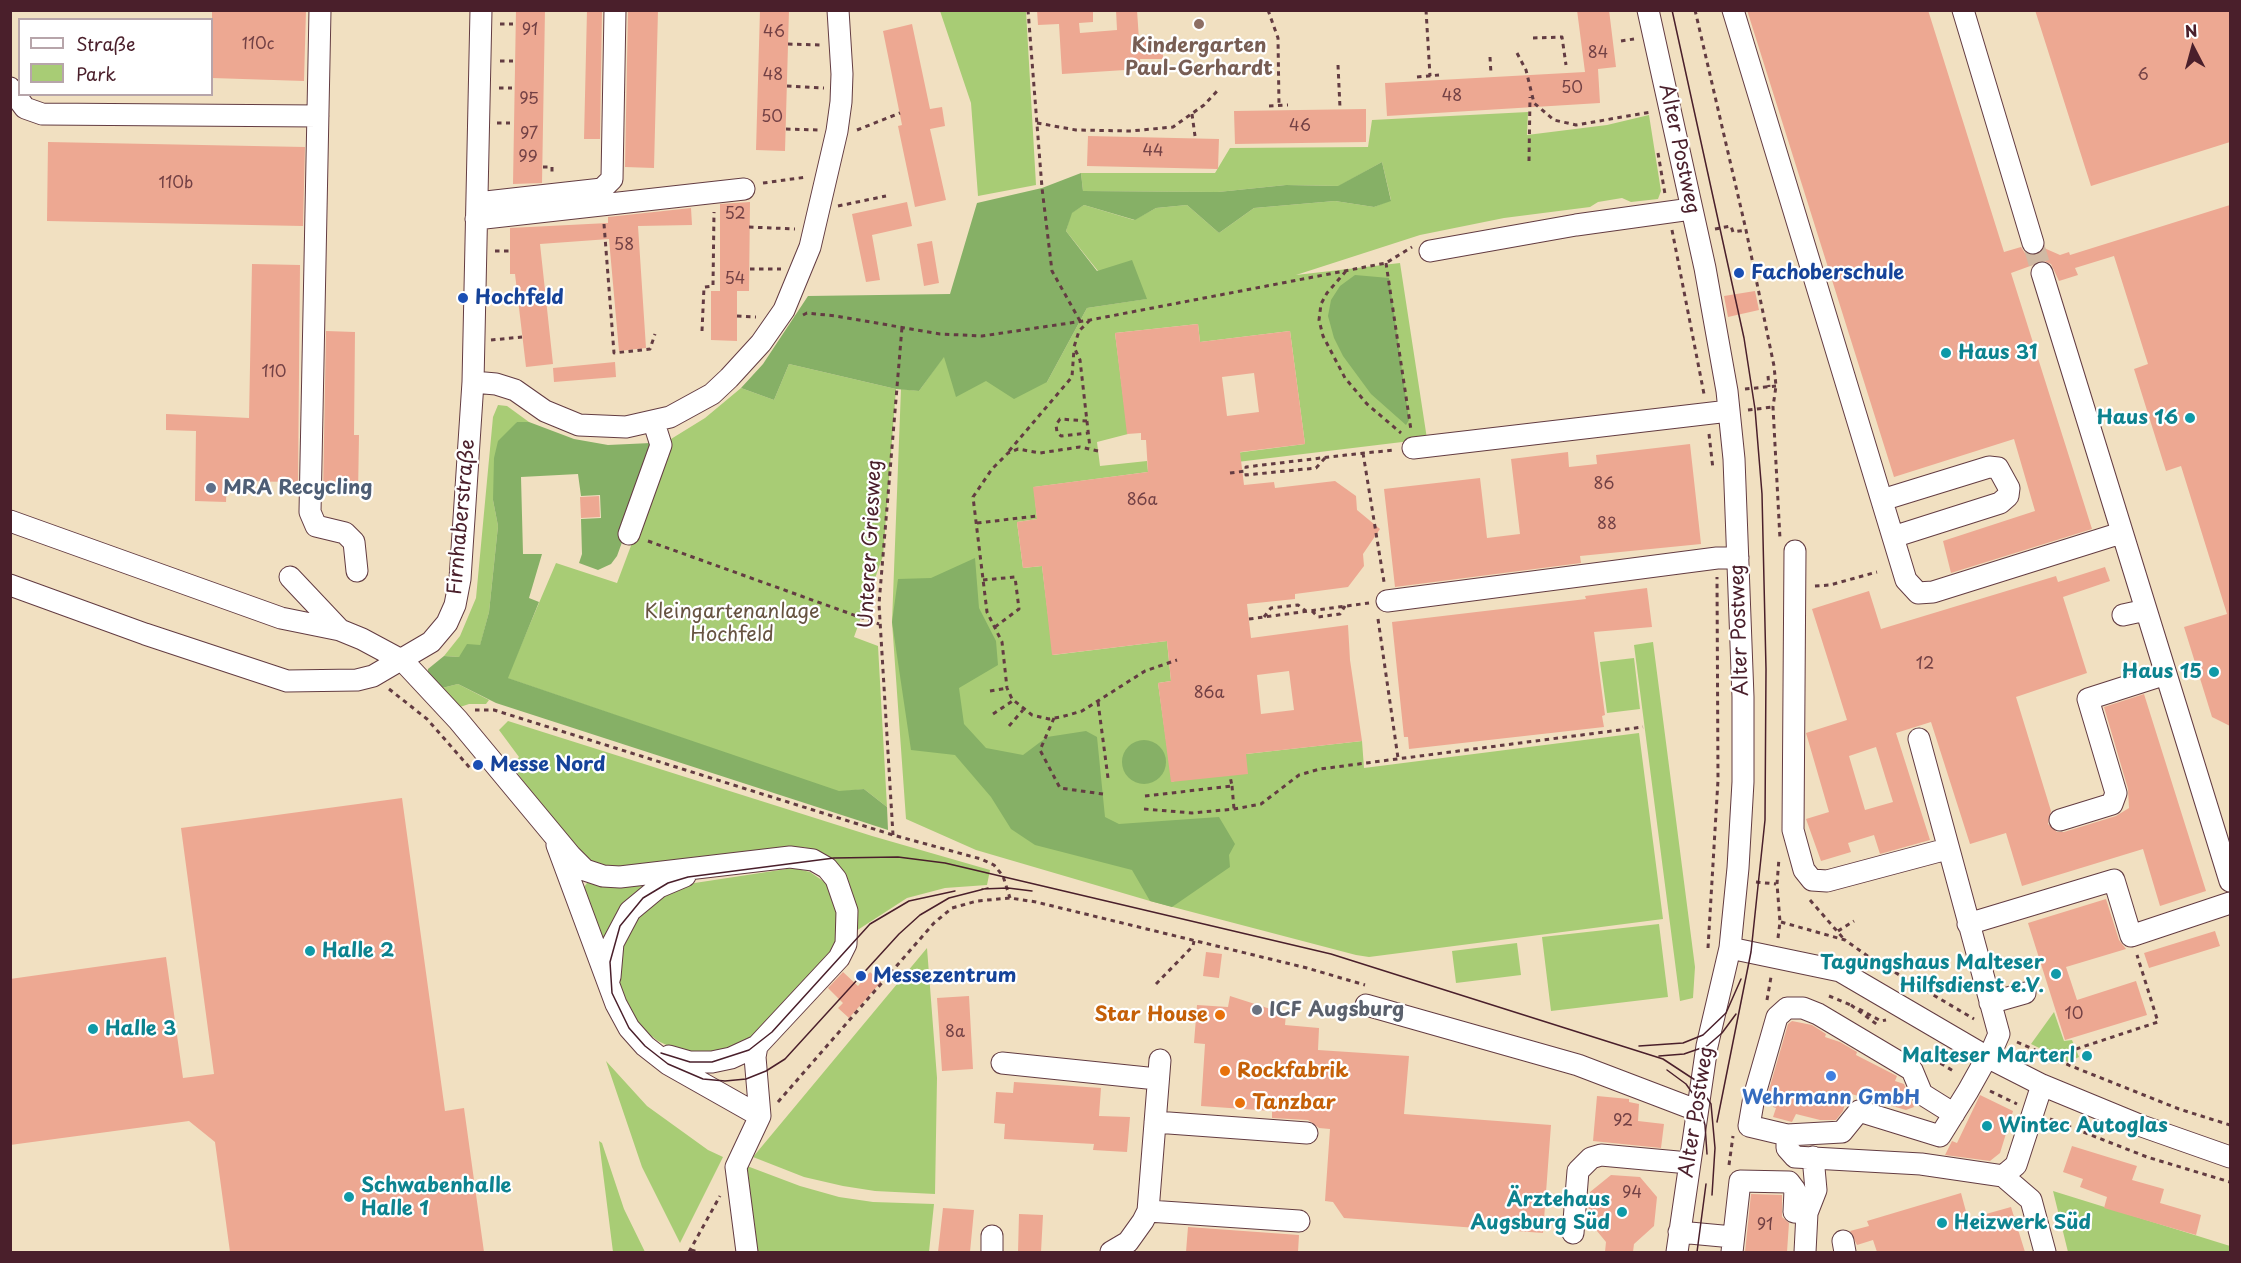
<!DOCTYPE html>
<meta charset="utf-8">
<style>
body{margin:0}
#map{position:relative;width:2241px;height:1263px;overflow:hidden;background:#f1e0c1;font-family:"Playpen Sans",sans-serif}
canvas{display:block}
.frame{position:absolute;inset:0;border:12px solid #4a1f2b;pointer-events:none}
.legend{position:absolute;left:18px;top:18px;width:195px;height:78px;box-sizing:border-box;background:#fff;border:2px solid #b7a5aa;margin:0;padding:8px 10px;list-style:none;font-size:18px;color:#4a1f2b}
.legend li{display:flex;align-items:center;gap:12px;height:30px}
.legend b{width:30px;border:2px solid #b7a5aa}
.north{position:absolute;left:2163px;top:18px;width:60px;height:60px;-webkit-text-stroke:4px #fff;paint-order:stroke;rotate:354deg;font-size:16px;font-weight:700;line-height:24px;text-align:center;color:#4a1f2b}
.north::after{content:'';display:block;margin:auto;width:21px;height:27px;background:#4a1f2b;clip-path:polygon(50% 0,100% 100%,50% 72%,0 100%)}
</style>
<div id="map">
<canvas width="2241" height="1263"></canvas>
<div class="frame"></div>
<ul class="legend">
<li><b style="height:8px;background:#fff"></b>Straße</li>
<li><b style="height:16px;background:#a8cc75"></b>Park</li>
</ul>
<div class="north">N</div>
</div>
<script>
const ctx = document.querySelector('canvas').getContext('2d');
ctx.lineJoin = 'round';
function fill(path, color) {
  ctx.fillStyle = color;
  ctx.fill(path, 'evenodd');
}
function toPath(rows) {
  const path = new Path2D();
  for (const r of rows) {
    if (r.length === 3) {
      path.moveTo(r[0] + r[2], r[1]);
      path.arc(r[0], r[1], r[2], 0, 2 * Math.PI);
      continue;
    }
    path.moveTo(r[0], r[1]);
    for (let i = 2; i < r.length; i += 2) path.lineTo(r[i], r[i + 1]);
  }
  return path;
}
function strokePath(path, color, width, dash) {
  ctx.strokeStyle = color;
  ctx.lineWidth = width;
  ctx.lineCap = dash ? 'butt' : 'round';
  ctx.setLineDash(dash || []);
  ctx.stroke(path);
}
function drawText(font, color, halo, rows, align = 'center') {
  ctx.font = font + ' "Playpen Sans",sans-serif';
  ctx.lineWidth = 4.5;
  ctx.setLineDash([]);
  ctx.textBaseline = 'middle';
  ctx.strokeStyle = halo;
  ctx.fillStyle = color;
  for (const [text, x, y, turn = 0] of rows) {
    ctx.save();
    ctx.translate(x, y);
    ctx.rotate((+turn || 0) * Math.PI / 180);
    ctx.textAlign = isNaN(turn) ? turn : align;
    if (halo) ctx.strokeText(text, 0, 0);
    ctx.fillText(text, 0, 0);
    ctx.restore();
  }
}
fill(toPath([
 [940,11,1026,11,1036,185,978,196,971,103],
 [1528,112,1527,135,1607,125,1649,115,1661,191,1658,199,1631,202,1622,198,1598,202,1590,207,1504,218,1420,235,1296,275,1400,263,1427,439,1229,463,1228,454,1305,444,1290,331,1200,342,1198,324,1115,333,1128,434,1097,442,1100,466,1147,461,1148,472,1034,487,1037,519,1017,522,1023,568,1042,566,1053,655,1167,641,1171,681,1158,683,1172,782,1246,754,1362,741,1364,768,1639,733,1663,919,1369,957,1356,955,1150,901,976,850,906,819,892,622,901,389,919,391,944,356,986,381,1047,382,1087,308,1146,299,1098,271,1066,231,1071,213,1084,205,1134,220,1156,208,1187,205,1219,233,1254,208,1335,201,1374,207,1391,200,1382,162,1339,186,1286,185,1218,192,1083,191,1081,173,1215,173,1230,148,1368,147,1372,120],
 [789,364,896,389,883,556,854,637,878,646,887,807,864,789,839,792,507,678,556,563,617,583,671,439,705,418,741,388,774,400],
 [498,405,507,406,529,422,517,422,493,500,498,526,489,612,480,646,459,657,444,656,460,636,476,598,493,417],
 [1653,642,1695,967,1693,998,1680,1001,1634,645],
 [1634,658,1640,709,1607,713,1600,662],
 [458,684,489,700,486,704,469,704,457,708,434,690],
 [508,721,872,836,990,870,987,885,945,888,907,898,856,931,819,852,804,847,623,871,587,862,573,847,512,766,519,757,499,730],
 [793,868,810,872,826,883,835,904,838,928,836,948,753,1038,731,1050,705,1053,679,1051,658,1041,637,1025,619,995,616,950,628,920,675,886],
 [671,876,603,954,581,891,587,883],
 [1659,924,1668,997,1551,1011,1542,937],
 [1517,943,1521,975,1456,983,1452,951],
 [927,948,937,1078,935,1194,875,1191,843,1186,804,1177,753,1157],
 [2054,1012,2064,1041,2072,1040,2079,1057,2068,1062,2031,1044],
 [606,1061,647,1106,708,1150,723,1157,680,1243,642,1167],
 [599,1141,602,1143,624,1209,645,1252,613,1252],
 [747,1166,800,1186,839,1197,873,1202,934,1204,929,1252,758,1252],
 [2053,1191,2230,1246,2230,1252,2068,1252]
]), '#a8cc75');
fill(toPath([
 [1382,162,1391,201,1374,207,1335,201,1254,208,1219,233,1187,205,1156,208,1135,220,1084,205,1072,213,1066,231,1097,271,1132,260,1147,299,1087,308,1047,382,1014,399,986,381,956,397,944,357,919,391,896,389,789,364,774,400,741,388,763,364,808,296,950,294,977,203,1042,188,1081,173,1083,191,1218,192,1286,185,1338,186],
 [1355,275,1389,278,1409,420,1406,425,1371,394,1343,356,1334,338,1328,316,1331,300,1340,286],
 [517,422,529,422,574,439,608,445,651,443,653,457,617,556,611,564,598,570,579,563,582,554,581,519,601,518,600,495,581,496,578,474,521,477,523,554,542,554,529,598,539,602,508,678,839,791,864,789,887,807,888,830,496,703,458,684,434,690,427,679,428,669,444,656,459,657,467,644,480,645,489,612,498,526,493,500,494,458,498,441],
 [975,558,979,608,996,641,998,665,959,688,964,724,986,748,1023,755,1047,737,1086,731,1097,737,1105,817,1119,824,1219,817,1235,844,1229,855,1230,867,1172,907,1150,901,1132,870,1035,845,1011,829,991,797,955,755,911,750,892,622,898,579,931,578],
 [1144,762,22]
]), '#86b066');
fill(toPath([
 [212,10,306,10,304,81,212,78],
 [516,10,545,10,542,183,513,184],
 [587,10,602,10,600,139,584,139],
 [628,10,658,10,654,168,625,167],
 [760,10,789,10,785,151,756,150],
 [1037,10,1093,10,1093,22,1079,23,1080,33,1117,30,1116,10,1137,10,1139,40,1163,41,1163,59,1140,59,1141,69,1062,74,1059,24,1038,25],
 [1577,10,1609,10,1616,67,1598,69,1600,103,1387,116,1385,83,1585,72],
 [1747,10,1928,10,2004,252,2021,247,2025,253,2036,255,2044,248,2060,255,2069,252,2070,255,2230,205,2230,726,2212,717,2184,627,2227,614,2181,466,2166,471,2134,369,2148,364,2114,256,2075,268,2078,275,2059,281,2051,264,2044,261,2011,273,2092,529,1951,573,1943,541,2035,511,2014,439,1894,477],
 [2035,10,2230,10,2230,142,2091,186],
 [912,24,930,109,942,107,945,126,930,129,946,200,915,207,898,126,902,125,883,31],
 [1366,109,1366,142,1235,144,1234,111],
 [1088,136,1219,139,1218,169,1087,166],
 [48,142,305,147,303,226,47,221],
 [750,202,749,291,737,291,737,341,711,340,711,291,720,291,720,204],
 [907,202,912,226,872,235,880,280,866,282,852,214],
 [691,208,692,225,638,226,646,348,619,351,609,239,540,244,553,364,526,367,515,274,510,274,510,228,608,223,608,217],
 [932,241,939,283,924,286,917,244],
 [252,264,300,265,298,482,227,481,226,502,195,501,196,431,166,430,166,414,249,418],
 [1755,291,1759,310,1728,317,1724,296],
 [1198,324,1200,342,1290,331,1305,444,1240,452,1244,485,1274,482,1275,488,1335,481,1356,496,1357,510,1380,529,1363,554,1364,566,1348,587,1295,594,1295,599,1247,604,1251,638,1348,625,1350,660,1362,741,1246,754,1248,774,1171,782,1158,683,1171,681,1167,641,1052,655,1042,566,1023,568,1017,522,1037,519,1033,487,1148,472,1146,440,1141,440,1141,433,1127,434,1115,333],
 [1254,373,1259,412,1227,416,1222,377],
 [1289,671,1294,710,1261,714,1257,675],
 [326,331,355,332,354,435,359,435,358,495,323,494],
 [615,362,616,377,554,382,553,368],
 [1690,444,1701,544,1580,556,1581,563,1395,587,1384,489,1480,478,1487,538,1520,534,1511,459,1568,452,1569,467,1597,464,1596,455],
 [599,496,600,517,581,518,580,497],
 [2105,567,2110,581,2063,597,2087,673,2016,697,2051,811,2048,824,2057,832,2064,832,2116,816,2129,808,2128,789,2104,707,2144,694,2206,891,2160,906,2143,849,2022,886,2006,833,1970,844,1931,722,1896,733,1930,840,1880,854,1874,835,1848,843,1851,852,1821,861,1806,819,1829,812,1806,733,1847,720,1812,609,1869,591,1881,629,2056,576,2058,582],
 [1876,747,1893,802,1865,810,1849,756],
 [1647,588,1652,627,1594,632,1605,715,1602,716,1604,727,1409,749,1408,737,1404,737,1392,622,1586,599,1585,596],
 [402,798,445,1111,464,1108,484,1252,230,1252,215,1142,189,1121,10,1145,10,979,166,957,183,1078,214,1074,181,828],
 [2106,899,2119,940,2126,949,2066,967,2077,1000,2136,981,2147,1015,2065,1040,2028,923],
 [2215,931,2220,946,2149,968,2144,953],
 [1206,952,1222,954,1219,978,1203,976],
 [843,972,858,986,870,972,881,982,849,1018,838,1008,843,1003,828,988],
 [969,996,973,1069,942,1071,937,998],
 [1230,996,1286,1014,1285,1025,1319,1028,1318,1050,1409,1056,1404,1114,1551,1125,1543,1233,1344,1218,1333,1202,1325,1201,1330,1129,1319,1128,1308,1120,1272,1118,1272,1111,1201,1106,1205,1044,1194,1043,1197,1005,1228,1007],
 [1792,1021,1812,1025,1826,1034,1825,1037,1840,1042,1857,1052,1856,1055,1897,1076,1895,1081,1904,1084,1914,1107,1906,1110,1848,1093,1843,1111,1836,1120,1820,1120,1796,1114,1792,1122,1773,1117,1776,1108,1773,1107,1774,1103,1766,1100,1788,1024],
 [1014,1082,1101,1088,1099,1116,1130,1117,1127,1152,1093,1150,1094,1144,1004,1139,1005,1124,994,1123,996,1092,1013,1093],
 [1980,1095,2013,1111,2000,1153,1990,1161,1945,1155,1952,1141,1957,1143],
 [1597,1096,1629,1099,1629,1102,1639,1104,1638,1121,1664,1124,1661,1148,1593,1141],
 [2072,1146,2137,1166,2132,1180,2164,1189,2160,1203,2201,1215,2196,1235,2104,1208,2107,1197,2080,1187,2083,1179,2063,1172],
 [1611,1175,1640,1177,1657,1197,1654,1226,1634,1244,1633,1252,1605,1252,1606,1242,1588,1220,1590,1192],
 [1961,1193,1968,1219,2011,1207,2025,1252,1877,1252,1873,1240,1857,1245,1850,1231,1869,1226,1867,1221],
 [1751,1194,1782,1195,1782,1217,1789,1223,1787,1252,1745,1252],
 [943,1208,974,1210,970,1252,938,1252],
 [1019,1214,1043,1215,1041,1252,1018,1252],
 [1188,1227,1299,1235,1298,1252,1186,1252]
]), '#eda892');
strokePath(toPath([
 [2033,243,2042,273]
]), '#d0b9a3', 21, [21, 10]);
const minor = toPath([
 [320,10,310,512,316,526,345,533,354,542,357,571],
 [1648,10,1705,268,1727,391,1734,459,1743,697,1743,782,1738,868,1730,948,1707,1046,1677,1252],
 [1733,10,1906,580,1918,593,1933,592,2121,533],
 [1963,10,2033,243],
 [10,88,25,108,42,114,318,116],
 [477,203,602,189,612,179,615,10],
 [476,219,744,189],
 [1430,251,1576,225,1691,209],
 [2042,273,2230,881],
 [473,382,496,384,515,390,545,411,579,425,626,427,670,417,712,394,729,378,761,343,784,310,810,247,837,131,841,102,842,74,838,10],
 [1413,448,1729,411],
 [1882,500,1989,467,1998,468,2009,488,2008,496,2000,503,1893,537],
 [10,521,281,618,340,630,362,639,403,661,458,720,571,856,585,870,603,876,620,877,790,857,813,860,827,868,836,879,847,911,846,944,839,958,757,1046,755,1057,760,1116,736,1167,747,1252],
 [629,534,661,445,654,423],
 [1795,551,1793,830,1804,870,1812,880,1827,881,1947,849],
 [290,577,340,630],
 [10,585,145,634,287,681,357,680,373,676,431,642,447,623,455,605,460,579,473,382,481,10],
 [1387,601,1717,558,1738,558],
 [2123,615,2146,610],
 [1919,739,1999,1034,1989,1057],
 [2060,820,2112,804,2116,793,2088,699,2166,674],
 [557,845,616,1004,629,1028,645,1046,668,1064,760,1116],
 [1968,924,2114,880,2131,936,2230,903],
 [1730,948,1840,971,1987,1057,2042,1085,2139,1125,2230,1157],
 [610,977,613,943,630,911,659,887,685,876],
 [1990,1003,2025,993],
 [1366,1005,1578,1065,1696,1110],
 [669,1056,690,1062,712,1062,731,1058,757,1046],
 [1002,1063,1157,1079],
 [1954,1114,1922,1094,1912,1070,1818,1014,1803,1008,1787,1008,1777,1017,1754,1097,1749,1126,1787,1135,1842,1132,1859,1111,1940,1136,1968,1091,1987,1057],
 [1155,1122,1307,1133],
 [1787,1135,1787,1148,1795,1157,1921,1164,2003,1176,2016,1165,2042,1085],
 [2003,1176,2031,1200,2045,1252],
 [1148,1211,1299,1221],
 [1679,1232,1733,1237],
 [1573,1233,1578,1171,1591,1158,1601,1155,1689,1163],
 [992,1236,992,1252],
 [1843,1241,1845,1252],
 [1111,1252,1128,1242,1143,1221,1148,1211,1160,1060],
 [1732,1252,1740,1181,1789,1182,1795,1190,1794,1212,1807,1213],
 [1805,1252,1807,1213,1816,1190,1813,1157]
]);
strokePath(minor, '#633c42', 23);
strokePath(toPath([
 [1028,10,1042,188,1052,271,1080,321],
 [1268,10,1278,38,1279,105],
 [1426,10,1430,76],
 [1695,10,1746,230,1774,366,1776,386,1773,407,1780,539],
 [500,24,513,24],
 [1533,38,1562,37,1566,65],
 [1621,41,1634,39],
 [788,44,822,45],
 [1517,53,1526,70,1534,103,1554,120,1576,125,1651,112],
 [1490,57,1491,74],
 [500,61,513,61],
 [1338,65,1340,108],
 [1417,77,1439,75],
 [787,86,824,88],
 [499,88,512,88],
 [1269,106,1288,105],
 [1192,114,1195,136],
 [497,123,510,123],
 [1037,123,1076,130,1131,131,1173,127,1204,105,1219,89],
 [786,129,818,130],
 [857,130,900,113],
 [1658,153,1665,194],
 [1529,161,1530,97],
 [543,167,552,167,552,175],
 [763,183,807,177],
 [838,206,886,196],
 [604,224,614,353,650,349,655,334],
 [749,227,795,229],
 [1715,229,1731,226,1733,232,1746,230],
 [1672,230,1704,394],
 [495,251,510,251],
 [1386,263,1411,430],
 [750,269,781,269],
 [1346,271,1327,293,1321,304,1319,320,1323,336,1345,378,1367,404,1401,433],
 [494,297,518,295],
 [803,315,807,313,836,316,940,334,982,336,1090,320,1386,263,1412,247],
 [737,316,756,317],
 [1090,320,1079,331,1074,347,1080,360,1090,448],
 [702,331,704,287,713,286,714,212],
 [491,340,522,337],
 [1768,376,1769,387],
 [1745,389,1776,386],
 [1748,410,1773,407],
 [1087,421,1060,419,1056,425,1057,432,1061,436,1088,433],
 [1709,434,1713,469],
 [1009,451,1072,377,1074,349],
 [1098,451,1080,447,1040,453,1018,449,1008,453,992,469,973,497,987,612,1002,642,1007,688,1012,699,1032,715,1049,719,1061,717,1082,711,1145,671,1177,660],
 [1363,453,1384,582],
 [1325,458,1316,468,1246,475,1246,467,1346,455,1394,450],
 [1230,473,1246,471],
 [977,523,1037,516],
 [648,541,879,624],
 [983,580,1015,577,1019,609,995,627],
 [1815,586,1830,585,1877,572],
 [1312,611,1318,617,1340,614,1345,606],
 [1264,617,1271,608,1298,605,1306,611],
 [1249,619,1369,603],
 [1378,619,1398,758],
 [389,689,427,719,470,768],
 [990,691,1007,688],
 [1098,702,1108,778],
 [475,710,494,710,893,835,981,859,994,865,1003,876,1010,898],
 [993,714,1014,700],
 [1054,718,1040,750,1060,788,1103,794],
 [1009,726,1023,710],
 [1232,786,1234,809],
 [1145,796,1232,786,1230,776],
 [1144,809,1192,813,1234,809,1261,804,1299,775,1320,769,1643,727],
 [893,835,879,604,902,327],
 [1756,882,1776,884],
 [1810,900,1843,938],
 [1781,922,1845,940,1869,957,1974,1019],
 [1838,931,1854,921],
 [1778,938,1780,922,1777,884,1779,858],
 [1708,948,1718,780,1717,577],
 [1156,984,1193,946,1194,941],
 [1829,996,1851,1005],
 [1767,1000,1771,977],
 [1851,1005,1879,1026],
 [1859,1009,1881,1021,1886,1020],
 [2017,1042,2071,1066,2179,1109,2230,1125],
 [2076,1049,2158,1022,2137,955],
 [1925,1054,1955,1072],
 [1990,1091,2017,1104],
 [778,1102,934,923,952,908,977,901,1010,898,1036,902,1307,968,1365,985],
 [2050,1119,2147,1157,2230,1182],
 [1729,1165,1733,1136],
 [691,1250,698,1252],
 [689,1252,720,1196]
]), '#633c42', 3, [4.5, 4.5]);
strokePath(minor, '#fff', 21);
strokePath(toPath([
 [1672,10,1744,338,1755,409,1762,494,1766,669,1765,820,1751,952,1717,1122],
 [988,888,949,898,920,915,899,934,785,1059,766,1071,746,1079,725,1081,703,1079,668,1064,645,1046,629,1028,612,993,610,962,620,926,643,898,668,883,688,877,834,858,898,857,945,863,1331,954,1663,1059,1695,1080,1711,1104,1715,1148,1712,1195],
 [982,889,1008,888,1032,891],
 [1639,1046,1683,1043,1703,1035,1726,1013,1741,979],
 [661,1053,690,1062,712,1062,749,1050,772,1032,870,924,909,901,955,891],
 [1659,1056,1684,1054,1707,1046,1722,1033,1736,1014],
 [1667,1070,1686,1084,1698,1101,1705,1125,1707,1154],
 [1697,1252,1706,1184]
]), '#4a1f2b', 1.5);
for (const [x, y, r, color] of [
 [1199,24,6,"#8d6e63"],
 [1739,273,6,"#1a4fb4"],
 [463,298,6,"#1a4fb4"],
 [1946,353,6,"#0f9aa8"],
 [2190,418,6,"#0f9aa8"],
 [211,488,6,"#5c6f8a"],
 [2214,672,6,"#0f9aa8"],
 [478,765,6,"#1a4fb4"],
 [310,951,6,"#0f9aa8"],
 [2056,974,6,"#0f9aa8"],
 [861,976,6,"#1a4fb4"],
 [1257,1010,6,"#6b7280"],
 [1220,1015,6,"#e8710a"],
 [93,1029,6,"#0f9aa8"],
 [2087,1056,6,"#0f9aa8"],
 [1225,1071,6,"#e8710a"],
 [1831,1076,6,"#3f7fe0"],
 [1240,1103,6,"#e8710a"],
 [1987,1126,6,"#0f9aa8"],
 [349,1197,6,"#0f9aa8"],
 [1622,1212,6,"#0f9aa8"],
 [1942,1223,6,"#0f9aa8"]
]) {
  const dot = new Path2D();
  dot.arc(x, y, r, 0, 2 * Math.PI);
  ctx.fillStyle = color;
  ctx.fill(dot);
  strokePath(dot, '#fff', 2);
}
drawText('16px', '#734145', null, [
 ["91",530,31],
 ["46",774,33],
 ["110c",258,45],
 ["84",1598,54],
 ["48",773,76],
 ["6",2143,76],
 ["50",1572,89],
 ["48",1452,97],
 ["95",529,100],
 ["50",772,118],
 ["46",1300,127],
 ["97",529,135],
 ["44",1153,152],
 ["99",528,158],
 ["110b",176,184],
 ["52",735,215],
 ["58",624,246],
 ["54",735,280],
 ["110",274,373],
 ["86",1604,485],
 ["86a",1142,501],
 ["88",1607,525],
 ["12",1925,665],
 ["86a",1209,694],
 ["10",2074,1015],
 ["8a",955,1033],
 ["92",1623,1122],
 ["94",1632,1194],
 ["91",1765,1226]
]);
drawText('bold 20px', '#785e54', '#fff', [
 ["Kindergarten",1199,46],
 ["Paul-Gerhardt",1199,69]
]);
drawText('20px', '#4a1f2b', '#fff', [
 ["Alter Postweg",1679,149,78],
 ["Firnhaberstraße",462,517,-85],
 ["Unterer Griesweg",871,544,-87],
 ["Alter Postweg",1740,630,-92],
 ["Alter Postweg",1697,1112,-81]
]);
drawText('bold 20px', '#164399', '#fff', [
 ["Fachoberschule",1751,273],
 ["Hochfeld",475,298],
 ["Messe Nord",490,765],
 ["Messezentrum",873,976]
], 'left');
drawText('bold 20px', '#0d838f', '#fff', [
 ["Haus 31",1958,353],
 ["Haus 16",2178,418,"right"],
 ["Haus 15",2202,672,"right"],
 ["Halle 2",322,951],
 ["Tagungshaus Malteser",2044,963,"right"],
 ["Hilfsdienst e.V.",2044,986,"right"],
 ["Halle 3",105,1029],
 ["Malteser Marterl",2075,1056,"right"],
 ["Wintec Autoglas",1999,1126],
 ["Schwabenhalle",361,1186],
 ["Halle 1",361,1209],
 ["Ärztehaus",1610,1200,"right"],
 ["Augsburg Süd",1610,1223,"right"],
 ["Heizwerk Süd",1954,1223]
], 'left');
drawText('bold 20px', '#4e5e75', '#fff', [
 ["MRA Recycling",223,488]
], 'left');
drawText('20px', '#665341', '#fff', [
 ["Kleingartenanlage",732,612],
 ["Hochfeld",732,635]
]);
drawText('bold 20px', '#5b616d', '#fff', [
 ["ICF Augsburg",1269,1010]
], 'left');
drawText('bold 20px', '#c56008', '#fff', [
 ["Star House",1208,1015,"right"],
 ["Rockfabrik",1237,1071],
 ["Tanzbar",1252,1103]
], 'left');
drawText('bold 20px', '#366cbe', '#fff', [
 ["Wehrmann GmbH",1831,1098]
]);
</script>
